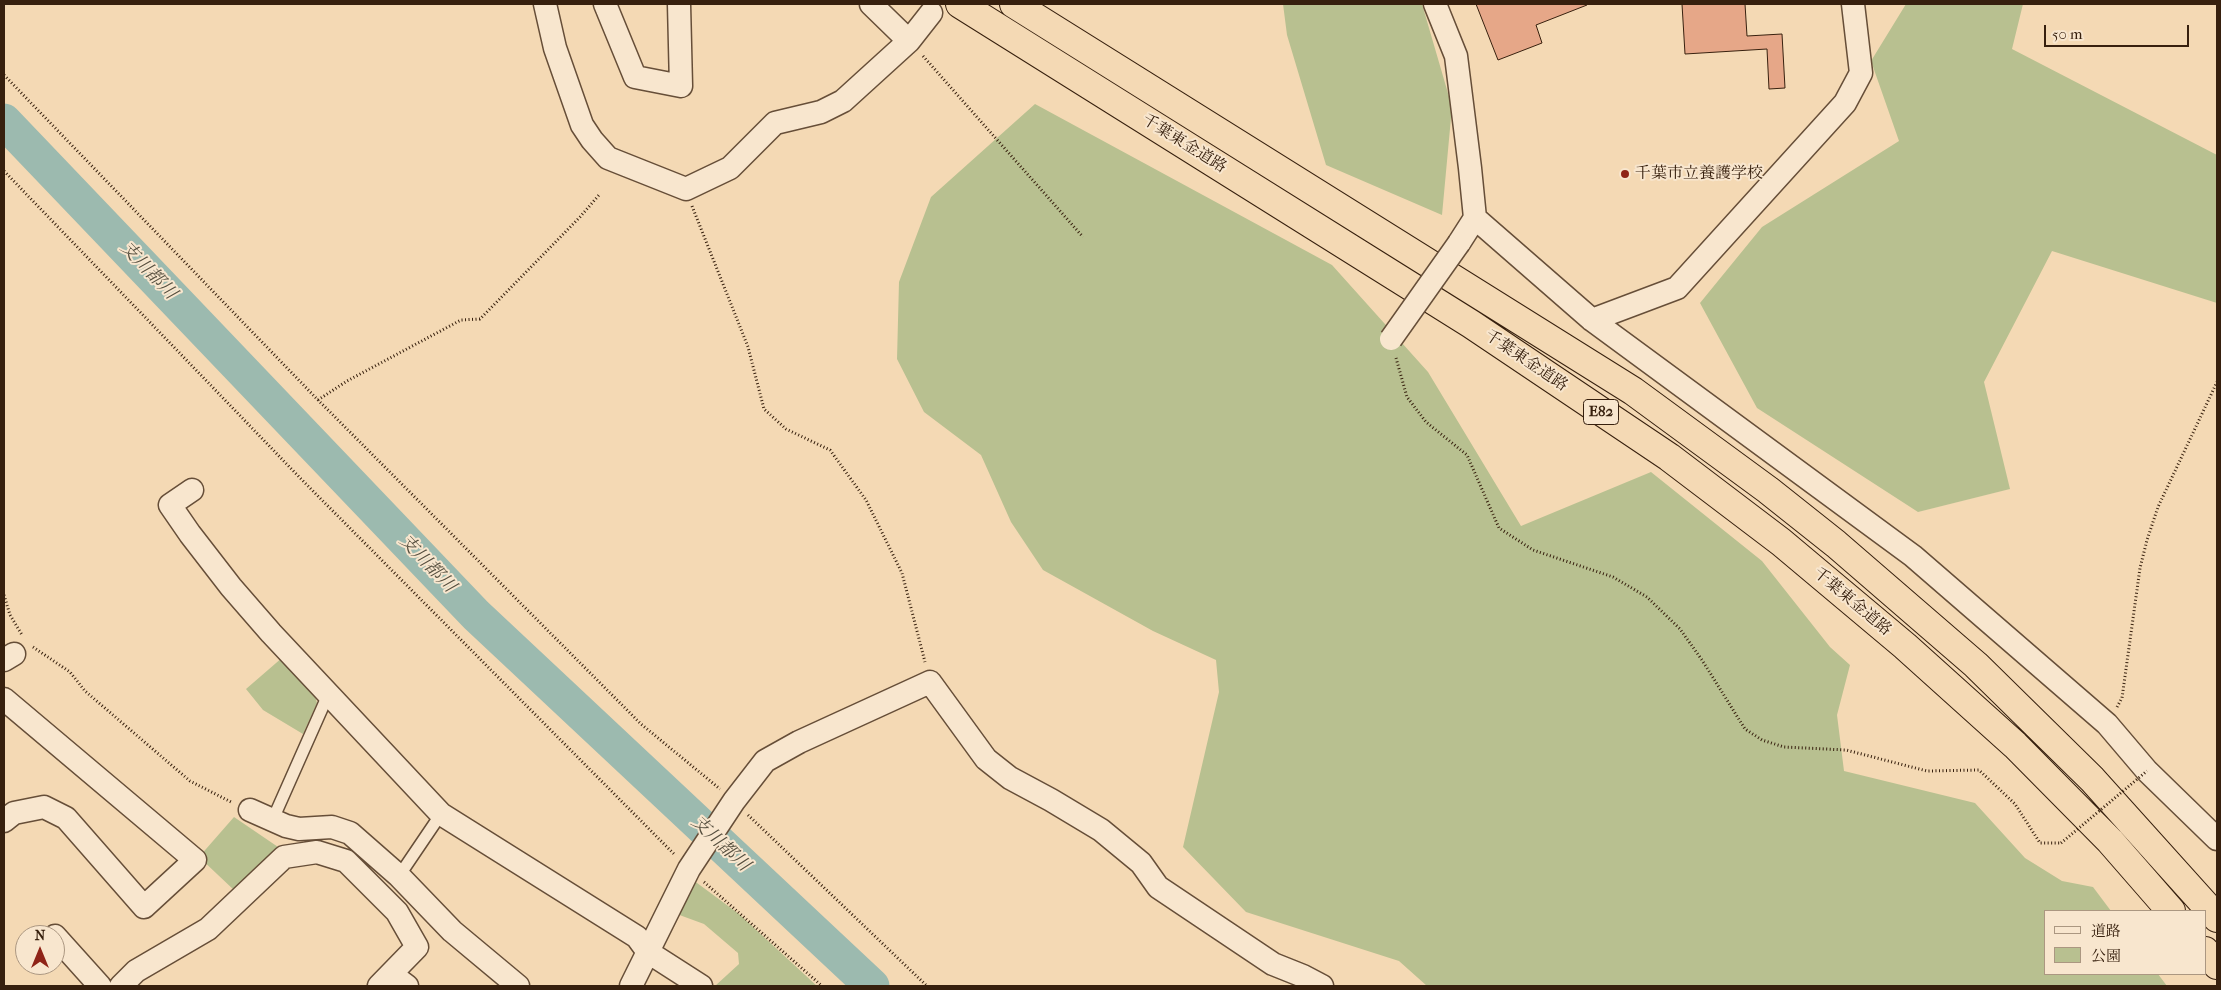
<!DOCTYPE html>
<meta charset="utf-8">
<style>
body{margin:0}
#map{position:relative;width:2221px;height:990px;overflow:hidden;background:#f4d9b4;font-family:"IM FELL French Canon","Noto Serif JP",serif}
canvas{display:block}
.frame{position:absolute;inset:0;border:5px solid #37200e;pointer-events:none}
.legend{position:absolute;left:2044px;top:910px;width:162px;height:65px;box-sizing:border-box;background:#f8e6ce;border:1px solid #ab9781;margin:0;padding:6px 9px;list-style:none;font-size:15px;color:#37200e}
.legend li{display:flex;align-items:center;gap:10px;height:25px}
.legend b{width:25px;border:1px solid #ab9781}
.north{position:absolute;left:15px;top:925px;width:50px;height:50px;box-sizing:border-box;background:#f8e6ce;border:1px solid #ab9781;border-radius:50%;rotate:0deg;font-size:14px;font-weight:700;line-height:20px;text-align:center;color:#37200e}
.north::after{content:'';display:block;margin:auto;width:18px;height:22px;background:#8f2418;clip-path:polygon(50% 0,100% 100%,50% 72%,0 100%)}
.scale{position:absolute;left:2044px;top:25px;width:145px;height:22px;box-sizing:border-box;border:2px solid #37200e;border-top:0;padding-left:6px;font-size:15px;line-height:18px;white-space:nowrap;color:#37200e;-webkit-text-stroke:4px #f8e6ce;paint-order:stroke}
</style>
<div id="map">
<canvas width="2221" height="990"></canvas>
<div class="frame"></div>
<ul class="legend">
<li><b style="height:6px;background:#f8e6ce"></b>道路</li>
<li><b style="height:14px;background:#b8c090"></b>公園</li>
</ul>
<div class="north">N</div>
<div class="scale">50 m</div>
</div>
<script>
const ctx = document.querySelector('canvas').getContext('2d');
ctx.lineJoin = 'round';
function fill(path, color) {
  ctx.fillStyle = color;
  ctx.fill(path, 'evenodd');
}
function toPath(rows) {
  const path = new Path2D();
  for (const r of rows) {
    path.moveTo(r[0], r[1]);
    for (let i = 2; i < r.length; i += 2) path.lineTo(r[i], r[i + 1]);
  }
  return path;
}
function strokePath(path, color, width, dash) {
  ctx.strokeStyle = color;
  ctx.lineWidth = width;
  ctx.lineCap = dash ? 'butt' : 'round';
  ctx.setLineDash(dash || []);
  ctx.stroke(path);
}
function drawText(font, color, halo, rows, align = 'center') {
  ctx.font = font + ' "IM FELL French Canon","Noto Serif JP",serif';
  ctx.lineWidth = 4;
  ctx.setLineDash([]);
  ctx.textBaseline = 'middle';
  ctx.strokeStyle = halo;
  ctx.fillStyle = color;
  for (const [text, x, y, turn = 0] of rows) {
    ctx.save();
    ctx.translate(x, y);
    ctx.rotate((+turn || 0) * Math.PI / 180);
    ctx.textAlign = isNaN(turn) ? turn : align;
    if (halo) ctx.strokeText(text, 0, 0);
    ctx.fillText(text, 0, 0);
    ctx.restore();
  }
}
fill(toPath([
 [1283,4,1422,4,1452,107,1442,215,1326,165,1287,35],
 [1906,4,2023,4,2012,49,2217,155,2217,303,2052,251,1984,382,2010,489,1918,512,1757,408,1700,303,1762,227,1899,141,1871,61],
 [1035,104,1332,265,1428,372,1521,526,1651,472,1762,561,1830,647,1850,665,1837,715,1844,771,1975,803,2025,858,2062,881,2093,887,2111,911,2045,911,2045,974,2158,974,2167,986,1427,986,1399,961,1246,912,1183,847,1219,692,1216,660,1153,631,1043,570,1011,522,981,455,924,412,897,359,899,282,931,197],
 [283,657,314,692,317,703,303,734,263,710,246,689],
 [234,817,281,849,235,891,199,857],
 [693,880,739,914,817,986,715,986,739,964,738,953,704,924,674,913]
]), '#b8c090');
strokePath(toPath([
 [4,121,476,615,872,986]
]), '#9cbaaf', 35);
const building = toPath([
 [1476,4,1587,4,1587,5,1536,25,1542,43,1498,60,1476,4],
 [1682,4,1745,4,1747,36,1782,34,1785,88,1769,89,1767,49,1685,54,1682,4]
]);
fill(building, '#e6a788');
strokePath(building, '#37200e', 1);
const lane = toPath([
 [273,819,328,695],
 [399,876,441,814]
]);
const street = toPath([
 [545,4,555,48,582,125,592,140,608,158,686,189,730,168,775,123,821,112,843,101,909,41,931,13],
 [605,4,635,77,681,86,679,4],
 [871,4,909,41],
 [1435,4,1456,56,1470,168,1475,218,1459,243],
 [1475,218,1592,320,1913,556,2107,724,2147,771,2217,839],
 [1592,320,1677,288,1845,103,1861,73,1853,4],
 [192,490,170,505,190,534,231,587,271,633,441,814,637,937,648,952,701,986],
 [4,660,14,654],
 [4,699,195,860,144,907,66,818,44,807,14,813,4,821],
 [250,810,286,826,299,829,332,827,350,833,399,876,452,931,518,986],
 [55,936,100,986],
 [391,974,407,986],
 [121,986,136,971,208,929,284,857,317,852,346,861,397,912,417,947,379,986],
 [631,986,689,869,734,801,765,761,799,742,930,682,986,759,1010,778,1051,800,1101,830,1141,863,1158,887,1273,964,1303,976,1322,986]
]);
const highway = toPath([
 [960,4,1471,324,1669,457,1781,542,1905,646,2015,745,2110,841,2171,911],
 [1014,4,1633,391,1768,490,1836,544,1976,665,2092,779,2217,918],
 [2205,951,2217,965]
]);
strokePath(lane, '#664e38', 14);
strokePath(street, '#664e38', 25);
strokePath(highway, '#37200e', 30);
strokePath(toPath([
 [923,56,1083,237],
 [4,75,318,400,641,724,720,789],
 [4,171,305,483,674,854],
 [692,206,748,347,764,409,786,429,830,450,866,500,902,573,925,662],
 [1396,358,1407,397,1426,422,1467,455,1499,528,1533,550,1613,577,1647,597,1680,629,1702,660,1745,729,1762,740,1784,747,1846,750,1927,771,1979,770,2015,804,2040,843,2061,843],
 [318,400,347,381,461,320,480,319,580,217,599,195],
 [4,595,10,615,22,635],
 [33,647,70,672,85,691,190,781,233,803],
 [2117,707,2122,698,2140,568,2147,540,2158,507,2217,382],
 [748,815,927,986],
 [704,882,822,986]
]), '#37200e', 3, [1, 2.5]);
strokePath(lane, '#f8e6ce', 11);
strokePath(street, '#f8e6ce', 22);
strokePath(highway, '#f4d9b4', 28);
const streetBridge = toPath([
 [1391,339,1459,243]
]);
strokePath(streetBridge, '#664e38', 25, []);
strokePath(toPath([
 [2061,843,2147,771]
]), '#37200e', 3, [1, 2.5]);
strokePath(streetBridge, '#f8e6ce', 22);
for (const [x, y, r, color] of [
 [1625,174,5,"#8f2418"]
]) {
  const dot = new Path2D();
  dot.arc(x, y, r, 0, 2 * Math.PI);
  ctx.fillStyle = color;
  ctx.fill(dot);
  strokePath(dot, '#f8e6ce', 2);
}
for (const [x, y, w] of [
 [1601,412,35]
]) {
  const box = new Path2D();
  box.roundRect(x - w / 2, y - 12.5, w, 25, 4);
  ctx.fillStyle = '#f8e6ce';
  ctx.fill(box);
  strokePath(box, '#37200e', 1);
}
drawText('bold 15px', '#37200e', null, [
 ["E82",1601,412]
]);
drawText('16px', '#37200e', '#f8e6ce', [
 ["千葉東金道路",1184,144,32],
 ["千葉東金道路",1526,361,34],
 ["千葉東金道路",1852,602,40]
]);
drawText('16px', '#37200e', '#f8e6ce', [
 ["千葉市立養護学校",1635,174]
], 'left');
drawText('italic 18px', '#554e3e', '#f8e6ce', [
 ["支川都川",148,271,46],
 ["支川都川",427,564,46],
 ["支川都川",720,844,43]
]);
</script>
